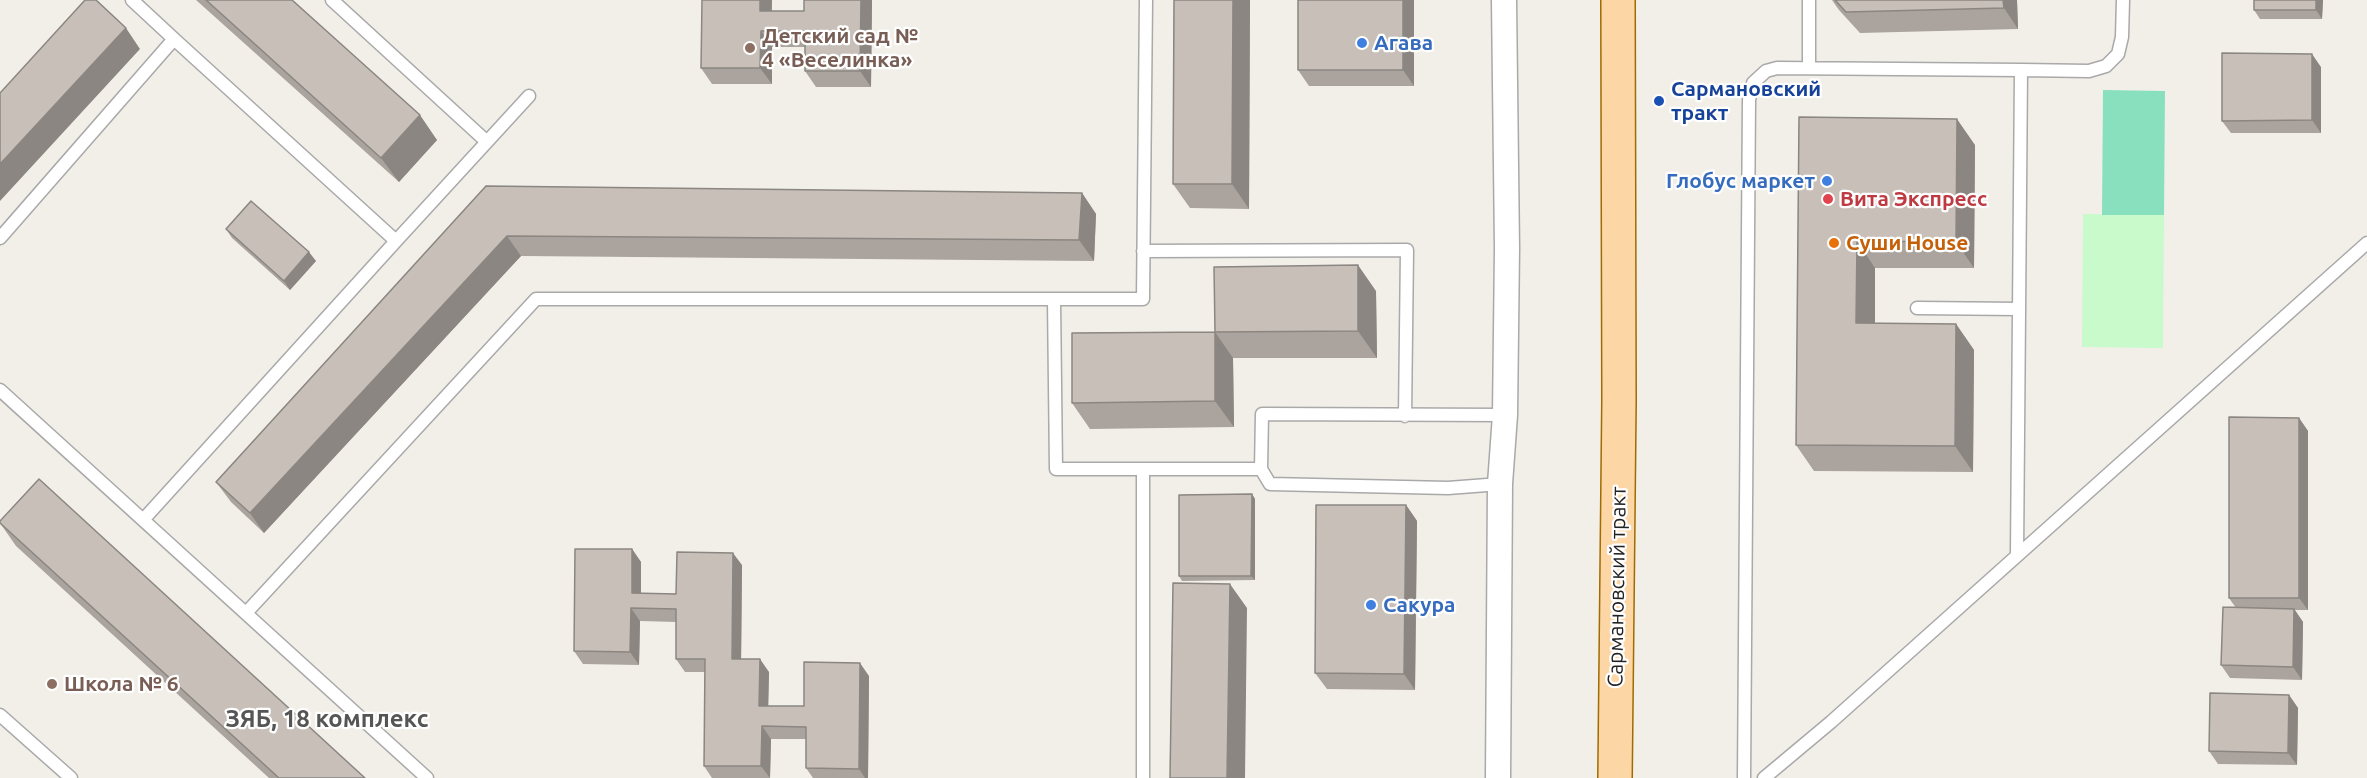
<!DOCTYPE html>
<meta charset="utf-8">
<style>
body{margin:0}
canvas{display:block;background:#f2efe9}
</style>
<canvas width="2367" height="778"></canvas>
<script>
const ctx = document.querySelector('canvas').getContext('2d');
ctx.lineJoin = 'round';
function fill(path, color) {
  ctx.fillStyle = color;
  ctx.fill(path, 'evenodd');
}
function toPath(rows) {
  const path = new Path2D();
  for (const r of rows) {
    path.moveTo(r[0], r[1]);
    for (let i = 2; i < r.length; i += 2) path.lineTo(r[i], r[i + 1]);
  }
  return path;
}
function strokePath(path, color, width, dash) {
  ctx.strokeStyle = color;
  ctx.lineWidth = width;
  ctx.lineCap = dash ? 'butt' : 'round';
  ctx.setLineDash(dash || []);
  ctx.stroke(path);
}
function drawText(font, color, halo, rows, align = 'center') {
  ctx.font = font + ' Ubuntu,sans-serif';
  ctx.lineWidth = 4.5;
  ctx.setLineDash([]);
  ctx.textBaseline = 'middle';
  ctx.strokeStyle = halo;
  ctx.fillStyle = color;
  for (const [text, x, y, turn = 0] of rows) {
    ctx.save();
    ctx.translate(x, y);
    ctx.rotate((+turn || 0) * Math.PI / 180);
    ctx.textAlign = isNaN(turn) ? turn : align;
    if (halo) ctx.strokeText(text, 0, 0);
    ctx.fillText(text, 0, 0);
    ctx.restore();
  }
}
fill(toPath([
 [2083,214,2164,215,2163,348,2082,347]
]), '#c8facc');
fill(toPath([
 [2103,90,2165,91,2164,215,2102,215]
]), '#88e0be');
const lane = toPath([
 [332,0,486,141],
 [174,39,396,241,529,96],
 [1809,68,1809,0],
 [2021,70,2089,71,2106,66,2118,54,2122,37,2123,0],
 [0,238,174,39,132,0],
 [1143,251,1407,250,1405,416],
 [1054,300,1056,469,1261,469,1262,414,1505,415],
 [1917,308,2019,309],
 [0,390,427,778],
 [1261,469,1270,484,1448,488,1500,484],
 [143,520,396,241],
 [246,613,536,299,1143,299,1146,0],
 [0,715,71,778],
 [1143,778,1143,469],
 [1744,778,1749,100,1753,83,1766,71,1777,68,2021,70,2017,555],
 [1764,778,1831,722,2367,243]
]);
const street = toPath([
 [1498,778,1500,484,1505,415,1507,248,1504,0]
]);
const primary = toPath([
 [1615,778,1619,400,1618,0]
]);
strokePath(lane, '#a9a9a9', 15);
strokePath(street, '#a9a9a9', 27);
strokePath(primary, '#a06b00', 36);
strokePath(lane, '#fff', 12);
strokePath(street, '#fff', 24);
strokePath(primary, '#fcd6a4', 33);
fill(toPath([
 [196,0,292,0,437,140,399,182],
 [772,0,772,11,804,11,804,0,872,0,871,87,816,87,805,71,805,47,772,47,772,84,712,84,701,68],
 [1174,0,1250,0,1249,209,1190,208,1173,184],
 [1414,0,1414,86,1309,86,1298,70],
 [1832,0,2017,0,2018,29,1860,33,1839,10],
 [2254,0,2323,0,2322,19,2260,19,2254,10],
 [2321,67,2321,133,2231,133,2222,121],
 [1799,117,1975,145,1974,268,1875,268,1875,323,1956,324,1974,350,1973,472,1814,471,1796,445],
 [486,186,1082,193,1096,214,1094,261,521,256,264,533,231,502,216,482],
 [226,229,316,261,290,290,232,238],
 [1376,291,1377,358,1233,358,1234,427,1090,429,1072,403,1215,332],
 [2299,418,2308,431,2308,610,2295,610,2303,622,2302,680,2230,678,2221,665,2236,608,2229,598],
 [1252,494,1255,499,1255,580,1182,581,1179,576],
 [1406,505,1417,521,1415,690,1327,689,1315,673],
 [0,523,365,778,269,778,16,546],
 [632,549,641,562,641,593,676,594,742,565,741,659,769,672,768,706,804,706,869,676,868,778,813,778,806,768,806,739,771,739,770,778,712,778,704,766,705,672,685,672,676,659,676,622,640,621,639,665,583,664,574,651],
 [2289,695,2298,708,2297,765,2218,764,2209,751]
]), '#aba49e');
fill(toPath([
 [760,0,772,0,771,27,760,11],
 [861,0,872,0,871,87,860,71],
 [1233,0,1250,0,1249,209,1232,184],
 [1403,0,1414,0,1414,86,1403,70],
 [2003,0,2017,0,2018,29,2004,8],
 [2316,0,2323,0,2322,19,2316,10],
 [126,28,140,49,0,201,0,164],
 [761,31,772,47,772,84,760,68],
 [2312,54,2321,67,2321,133,2312,120],
 [420,115,437,140,399,182,381,158],
 [1957,119,1975,145,1974,268,1956,242],
 [1082,193,1096,214,1094,261,1079,240],
 [507,236,521,256,264,533,250,513],
 [1857,241,1875,268,1875,349,1856,323],
 [309,252,316,261,290,290,284,281],
 [1358,265,1376,291,1377,358,1358,331],
 [1956,324,1974,350,1973,472,1955,446],
 [1215,332,1233,358,1234,427,1215,401],
 [2299,418,2308,431,2308,610,2299,598],
 [1252,494,1255,499,1255,580,1251,576],
 [1406,505,1417,521,1415,690,1404,674],
 [632,549,641,562,641,606,632,593],
 [733,553,742,565,741,672,732,659],
 [1230,584,1247,608,1245,778,1227,778],
 [631,608,640,621,639,665,630,652],
 [2294,609,2303,622,2302,680,2293,667],
 [760,659,769,672,768,719,759,706],
 [860,663,869,676,868,778,865,778,859,769],
 [2289,695,2298,708,2297,765,2288,753],
 [762,726,771,739,770,778,761,766]
]), '#8b8681');
const building = toPath([
 [85,0,96,0,126,28,0,164,0,93,85,0],
 [206,0,292,0,420,115,381,158,206,0],
 [702,0,760,0,760,11,804,11,804,0,861,0,860,71,805,71,805,31,761,31,760,68,701,68,702,0],
 [1174,0,1233,0,1232,184,1173,184,1174,0],
 [1298,0,1403,0,1403,70,1298,70,1298,0],
 [1835,0,2003,0,2004,8,1846,12,1835,0],
 [2254,0,2316,0,2316,10,2254,10,2254,0],
 [2222,53,2312,54,2312,120,2222,121,2222,53],
 [1799,117,1957,119,1956,242,1857,241,1856,323,1956,324,1955,446,1796,445,1799,117],
 [486,186,1082,193,1079,240,507,236,250,513,216,482,486,186],
 [251,201,309,252,284,281,226,229,251,201],
 [1358,265,1358,331,1215,332,1214,267,1358,265],
 [1215,332,1215,401,1072,403,1072,333,1215,332],
 [2229,417,2299,418,2299,598,2229,598,2229,417],
 [39,479,365,778,279,778,0,523,0,521,39,479],
 [1252,494,1251,576,1179,576,1179,495,1252,494],
 [1316,505,1406,505,1404,674,1315,673,1316,505],
 [575,549,632,549,632,593,676,594,677,552,733,553,732,659,760,659,759,706,804,706,804,662,860,663,859,769,806,768,806,727,762,726,761,766,704,766,705,659,676,659,676,609,631,608,630,652,574,651,575,549],
 [1173,583,1230,584,1227,778,1170,778,1173,583],
 [2223,607,2294,609,2293,667,2221,665,2223,607],
 [2210,693,2289,695,2288,753,2209,751,2210,693]
]);
fill(building, '#c7bfb8');
strokePath(building, '#8b8681', 1.5);
for (const [x, y, r, color] of [
 [1362,43,6,"#3f7fe0"],
 [750,48,6,"#8d6e63"],
 [1659,101,6,"#1a4fb4"],
 [1827,181,6,"#3f7fe0"],
 [1828,199,6,"#e0444e"],
 [1834,243,6,"#e8710a"],
 [1371,605,6,"#3f7fe0"],
 [52,684,6,"#8d6e63"]
]) {
  const dot = new Path2D();
  dot.arc(x, y, r, 0, 2 * Math.PI);
  ctx.fillStyle = color;
  ctx.fill(dot);
  strokePath(dot, '#fff', 2);
}
drawText('bold 21px', '#785e54', '#fff', [
 ["Детский сад №",762,36],
 ["4 «Веселинка»",762,60],
 ["Школа № 6",64,684]
], 'left');
drawText('bold 21px', '#366cbe', '#fff', [
 ["Агава",1374,43],
 ["Глобус маркет",1815,181,"right"],
 ["Сакура",1383,605]
], 'left');
drawText('bold 21px', '#164399', '#fff', [
 ["Сармановский",1671,89],
 ["тракт",1671,113]
], 'left');
drawText('bold 21px', '#be3a42', '#fff', [
 ["Вита Экспресс",1840,199]
], 'left');
drawText('bold 21px', '#c56008', '#fff', [
 ["Суши House",1846,243]
], 'left');
drawText('21px', '#222', '#fff', [
 ["Сармановский тракт",1617,587,-89]
]);
drawText('bold 24px', '#555', '#fff', [
 ["ЗЯБ, 18 комплекс",327,719]
]);
</script>
